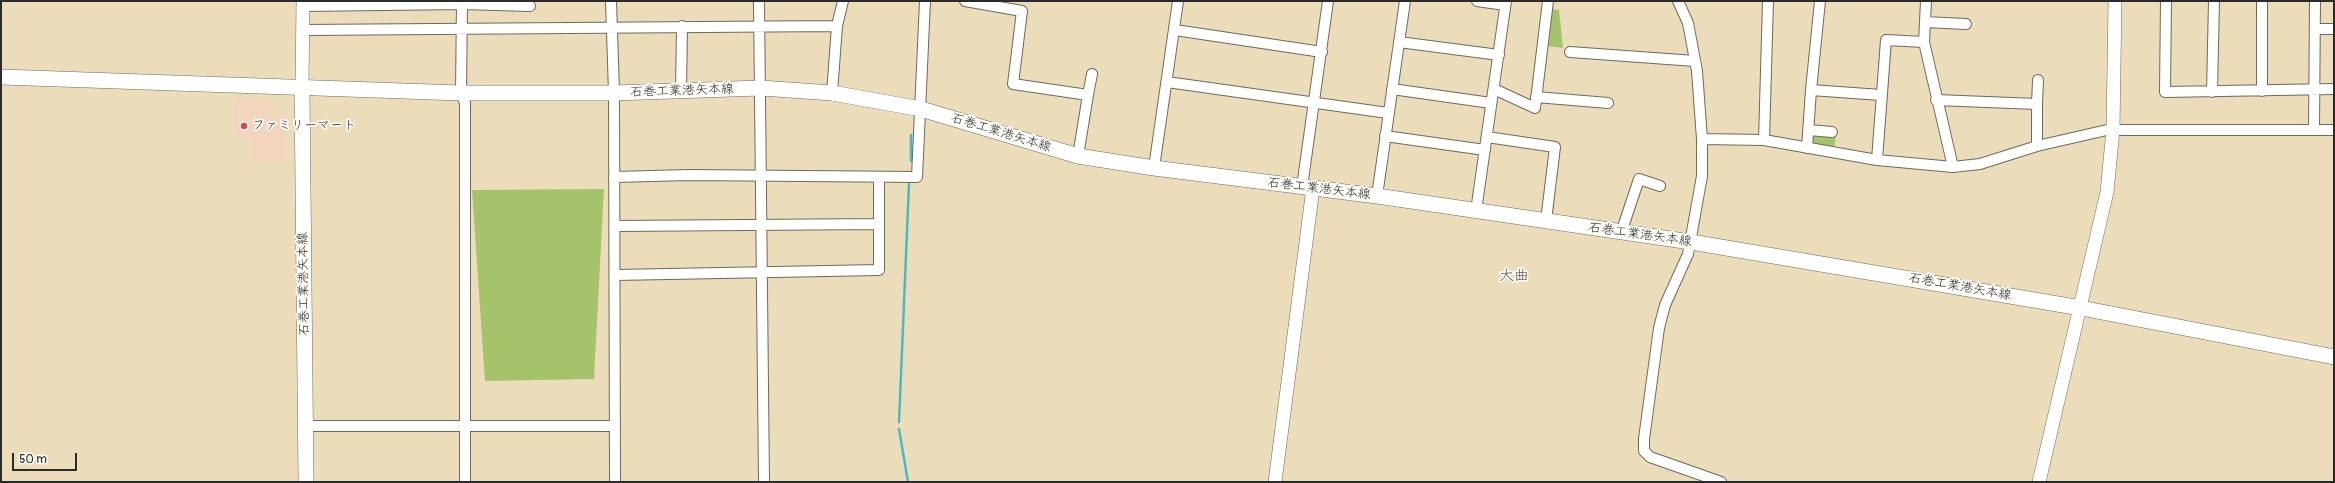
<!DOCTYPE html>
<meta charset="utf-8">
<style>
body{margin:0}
#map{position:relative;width:2335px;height:483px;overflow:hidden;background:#ecddba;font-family:Pangolin,sans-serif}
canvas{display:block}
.frame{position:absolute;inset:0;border:2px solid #2b2b2b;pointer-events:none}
.scale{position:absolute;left:12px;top:453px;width:65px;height:18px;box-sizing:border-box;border:2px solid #2b2b2b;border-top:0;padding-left:5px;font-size:12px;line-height:14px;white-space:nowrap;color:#2b2b2b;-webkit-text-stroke:3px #fdfcf7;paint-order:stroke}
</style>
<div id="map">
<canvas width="2335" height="483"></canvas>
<div class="frame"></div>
<div class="scale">50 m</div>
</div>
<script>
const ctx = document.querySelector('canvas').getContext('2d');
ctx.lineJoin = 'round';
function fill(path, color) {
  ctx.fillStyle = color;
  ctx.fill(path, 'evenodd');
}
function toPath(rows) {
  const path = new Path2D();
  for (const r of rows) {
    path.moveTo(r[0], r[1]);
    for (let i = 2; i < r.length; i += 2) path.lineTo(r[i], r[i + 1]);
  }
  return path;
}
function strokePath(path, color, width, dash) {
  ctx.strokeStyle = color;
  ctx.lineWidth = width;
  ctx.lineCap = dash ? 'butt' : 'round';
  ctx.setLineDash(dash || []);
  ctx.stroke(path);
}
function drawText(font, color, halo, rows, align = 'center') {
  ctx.font = font + ' Pangolin,"Klee One",sans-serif';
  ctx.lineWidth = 3.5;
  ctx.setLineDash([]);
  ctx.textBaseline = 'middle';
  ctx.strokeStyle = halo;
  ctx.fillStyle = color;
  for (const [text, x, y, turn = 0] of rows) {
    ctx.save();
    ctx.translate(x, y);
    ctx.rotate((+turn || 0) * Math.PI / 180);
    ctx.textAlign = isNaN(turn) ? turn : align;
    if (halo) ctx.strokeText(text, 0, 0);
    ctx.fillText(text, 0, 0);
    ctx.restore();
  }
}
fill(toPath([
 [235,98,271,100,287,118,286,162,249,161,250,139,234,138]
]), '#f1d5bd');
fill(toPath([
 [1552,9,1559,10,1563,48,1547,46],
 [1813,135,1836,135,1834,150,1816,147,1812,143],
 [604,189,594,379,485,381,472,190]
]), '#a5c36a');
strokePath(toPath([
 [911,161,911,135],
 [899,422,909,184],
 [899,429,908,482]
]), '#4bbac0', 2.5);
const minor = toPath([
 [462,1,461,93,465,103,465,482],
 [611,1,614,93,615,482],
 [759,1,764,482],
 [965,1,1022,11,1013,84,1088,95,1078,156],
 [1477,1,1505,5],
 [1678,1,1688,23,1697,71,1702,139,1702,176,1688,254,1665,305,1659,328,1644,439,1644,451,1650,457,1721,482],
 [1926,1,1924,42,1953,167],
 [2166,1,2165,92,2334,89],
 [303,6,462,4,530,6],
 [1925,22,1966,24],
 [2316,29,2334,29],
 [303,30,837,26],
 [1175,30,1322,52],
 [1399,42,1499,55],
 [1570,52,1695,61],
 [1167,82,1388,113],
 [1392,89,1491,103],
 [1494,89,1535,108,1548,1],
 [1811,90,1881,95],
 [681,91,682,26],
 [2262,91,2262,1],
 [2212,92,2214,1],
 [832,93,837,26,843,1],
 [1088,95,1092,74],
 [1536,97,1608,103],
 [1936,100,2037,104,2037,146],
 [2037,104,2038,80],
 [1809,130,1832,132],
 [2314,130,2315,1],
 [1385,136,1485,150],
 [1487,137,1555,147,1546,221],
 [1702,139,1764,140,1877,160,1953,167,1980,164,2037,146,2107,130,2334,130],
 [1764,140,1768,1],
 [1807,148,1811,90,1820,1],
 [1877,160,1886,40,1924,42],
 [1154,168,1178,1],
 [614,177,689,175,917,177,925,1],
 [1302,187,1328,1],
 [1377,196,1405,1],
 [1476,211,1506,1],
 [615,226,878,224],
 [1621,233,1639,179,1660,186],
 [615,275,879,270,879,177],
 [306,426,615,426]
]);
const tertiary = toPath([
 [302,87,303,1],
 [1275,482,1313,188],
 [2039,482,2107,192,2113,130,2115,1]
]);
const secondary = toPath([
 [1,77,461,93,614,93,761,88,832,93,921,109,1078,156,1154,168,1377,196,1691,242,2081,308,2334,357],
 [302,87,306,482]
]);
strokePath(minor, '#6f695d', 12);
strokePath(tertiary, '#6f695d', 14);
strokePath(secondary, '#6f695d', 16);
strokePath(minor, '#fff', 10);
strokePath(tertiary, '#fff', 13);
strokePath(secondary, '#fff', 15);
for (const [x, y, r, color] of [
 [244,126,4,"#d1495b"]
]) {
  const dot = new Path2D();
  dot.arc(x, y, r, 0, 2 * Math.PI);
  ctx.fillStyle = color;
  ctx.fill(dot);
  strokePath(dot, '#fdfcf7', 1.5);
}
drawText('13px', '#2b2b2b', '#fdfcf7', [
 ["石巻工業港矢本線",682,91,-2],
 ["石巻工業港矢本線",1001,133,17],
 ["石巻工業港矢本線",1319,189,7],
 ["石巻工業港矢本線",1640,235,8],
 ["石巻工業港矢本線",304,284,-91],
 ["石巻工業港矢本線",1960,287,10]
]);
drawText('13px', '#2b2b2b', '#fdfcf7', [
 ["ファミリーマート",252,126]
], 'left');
drawText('15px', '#65514a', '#fdfcf7', [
 ["大曲",1514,276]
]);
</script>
